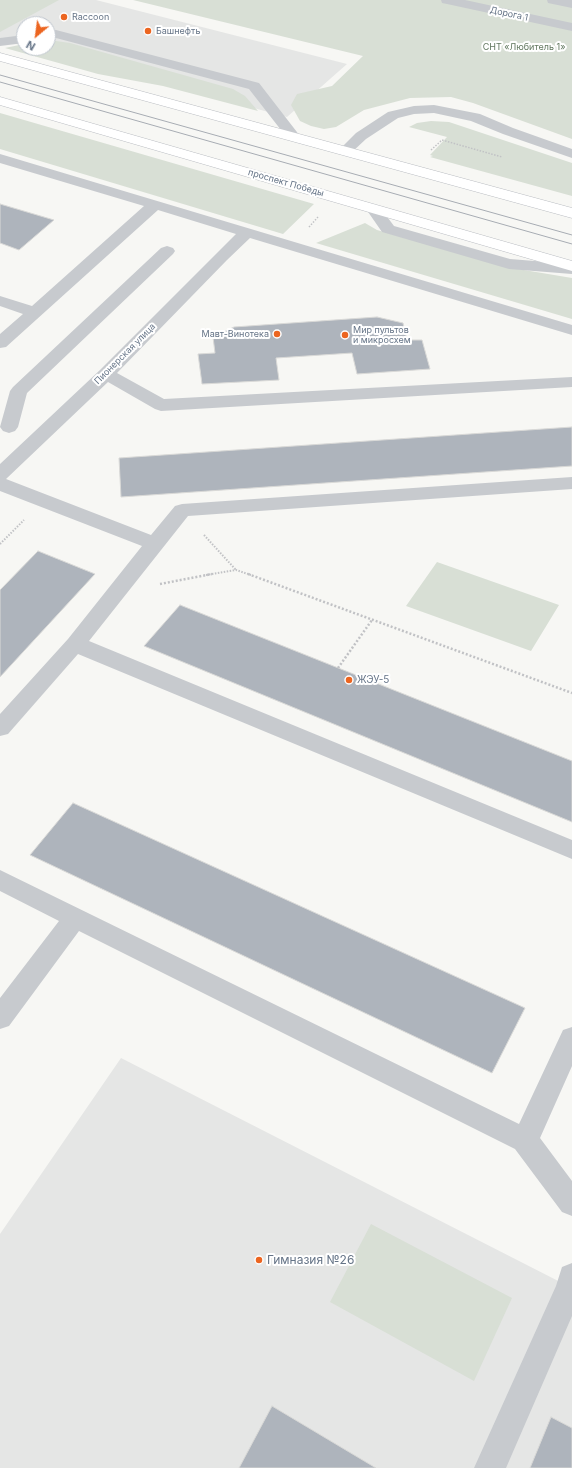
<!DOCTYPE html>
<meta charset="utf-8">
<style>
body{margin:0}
#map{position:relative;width:572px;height:1468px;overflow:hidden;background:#f7f7f4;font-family:Inter,sans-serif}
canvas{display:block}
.north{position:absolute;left:16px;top:16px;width:40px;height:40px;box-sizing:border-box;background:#fff;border:1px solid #c1c7cf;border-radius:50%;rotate:209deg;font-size:11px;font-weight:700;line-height:16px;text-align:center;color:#657487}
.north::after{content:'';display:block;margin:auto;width:14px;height:18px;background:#ec6520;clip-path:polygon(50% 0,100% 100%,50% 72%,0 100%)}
</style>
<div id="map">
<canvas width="572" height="1468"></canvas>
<div class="north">N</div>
</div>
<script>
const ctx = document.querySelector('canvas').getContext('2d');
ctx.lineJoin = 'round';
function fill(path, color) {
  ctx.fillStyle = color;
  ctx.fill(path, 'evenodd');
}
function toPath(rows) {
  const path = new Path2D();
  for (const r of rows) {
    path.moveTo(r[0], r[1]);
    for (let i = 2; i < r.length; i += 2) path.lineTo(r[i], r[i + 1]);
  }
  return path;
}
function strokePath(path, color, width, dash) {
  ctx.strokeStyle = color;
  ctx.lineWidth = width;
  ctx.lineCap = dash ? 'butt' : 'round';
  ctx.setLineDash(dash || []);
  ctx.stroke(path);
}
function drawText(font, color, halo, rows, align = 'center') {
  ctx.font = font + ' Inter,sans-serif';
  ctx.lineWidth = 4;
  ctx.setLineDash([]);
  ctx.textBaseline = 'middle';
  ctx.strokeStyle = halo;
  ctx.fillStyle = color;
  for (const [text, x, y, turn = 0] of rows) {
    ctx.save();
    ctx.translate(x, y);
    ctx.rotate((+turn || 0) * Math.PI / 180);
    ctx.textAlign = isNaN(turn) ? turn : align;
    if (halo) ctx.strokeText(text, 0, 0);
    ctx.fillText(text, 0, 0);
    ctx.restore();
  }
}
fill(toPath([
 [23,0,96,0,347,64,287,117,31,48,48,48,48,24,24,24,24,46,0,40,0,15],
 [121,1058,572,1288,572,1468,0,1468,0,1234]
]), '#e5e6e5');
fill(toPath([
 [0,0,59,0,0,32],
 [133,0,572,0,572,139,473,103,451,97,410,98,364,110,336,127,324,129,311,126,300,121,291,105,297,94,332,86,363,56],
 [56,41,70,43,233,89,245,96,258,111,163,86,98,74,5,48,24,44,24,48,48,48,48,42],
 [0,113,314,204,283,234,0,149],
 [431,121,449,122,572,163,572,196,430,157,433,156,430,155,447,137,409,127,417,123],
 [365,223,377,230,512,268,572,278,572,319,316,243],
 [437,562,559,605,531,651,406,606],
 [371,1224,512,1298,474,1381,330,1302]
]), '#d8dfd5');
const building = toPath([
 [0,204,54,220,19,250,0,243,0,204],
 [377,317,403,323,407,340,422,340,430,369,357,374,352,353,276,358,279,380,202,384,198,354,215,353,213,337,234,327,377,317],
 [572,427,572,466,121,497,119,458,572,427],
 [38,551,95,574,0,677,0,590,38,551],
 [180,605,572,761,572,822,144,646,180,605],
 [73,803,525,1008,492,1073,30,855,73,803],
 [272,1406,376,1468,239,1468,272,1406],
 [551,1417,572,1428,572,1468,530,1468,551,1417]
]);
fill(building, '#aeb4bc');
strokePath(building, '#d9d9d7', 1);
const major = toPath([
 [0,53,572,208,572,218,0,61,0,53],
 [0,97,572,261,572,271,0,105,0,97]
]);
strokePath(major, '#babdc2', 1);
strokePath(toPath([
 [431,150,442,140,502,157],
 [309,227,318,217]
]), '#c1c2c5', 1.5, [1.5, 1.5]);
strokePath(toPath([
 [204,535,236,570],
 [0,544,24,520],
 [206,575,236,570,251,575]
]), '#c1c2c5', 2, [1.5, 1.5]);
strokePath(toPath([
 [248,574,572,693],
 [160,584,212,574],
 [338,668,372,620]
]), '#c1c2c5', 2.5, [2, 2]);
fill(toPath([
 [441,0,465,0,572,23,572,31,447,4,442,3,441,0],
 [547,0,572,0,572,8,548,3,547,0],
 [56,30,259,83,300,136,298,139,293,140,288,139,249,89,56,38,48,39,48,31,56,30],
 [24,35,24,43,0,46,0,38,24,35],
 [434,105,480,114,513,128,572,149,572,158,503,134,471,121,434,113,414,114,398,118,366,139,351,153,346,154,341,153,339,150,356,133,388,112,414,106,434,105],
 [0,154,572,325,572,335,250,238,227,260,117,373,164,399,572,377,572,387,161,411,155,409,108,382,6,479,151,535,175,506,182,504,572,477,572,489,188,516,89,641,572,840,572,859,78,654,8,734,0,736,0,714,68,639,142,546,0,491,0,464,100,370,236,234,158,210,6,347,0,348,0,334,23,314,0,306,0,296,32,306,144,206,0,163,0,154],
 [374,204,379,206,394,226,510,259,572,264,572,274,509,269,382,232,366,209,369,206,374,204],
 [167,246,173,248,175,251,173,254,27,393,18,427,15,431,9,433,3,431,0,427,10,391,13,387,161,248,167,246],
 [0,870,519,1124,563,1030,572,1027,572,1066,540,1138,572,1181,572,1216,562,1212,515,1149,79,931,9,1026,0,1029,0,998,59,921,0,891,0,870],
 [572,1263,572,1316,506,1468,474,1468,556,1286,562,1267,572,1263]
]), '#c7cace');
fill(major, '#fff');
strokePath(toPath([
 [0,75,572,235],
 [0,82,572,244]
]), '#a7acb3', 1);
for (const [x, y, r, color] of [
 [64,17,4,"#ec6520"],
 [148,31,4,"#ec6520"],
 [277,334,4,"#ec6520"],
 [345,335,4,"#ec6520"],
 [349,680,4,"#ec6520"],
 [259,1260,4,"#ec6520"]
]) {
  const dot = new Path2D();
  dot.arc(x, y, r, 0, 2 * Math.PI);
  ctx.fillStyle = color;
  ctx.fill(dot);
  strokePath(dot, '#fff', 1.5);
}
drawText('9px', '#657487', '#fff', [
 ["Дорога 1",509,14,12],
 ["проспект Победы",286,183,16],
 ["Пионерская улица",125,354,-45]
]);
drawText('9px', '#657487', '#fff', [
 ["Raсcoon",72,17],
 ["Башнефть",156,31],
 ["Мир пультов",353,330],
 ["и микросхем",353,340],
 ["Мавт-Винотека",269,334,"right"]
], 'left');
drawText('9px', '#627860', '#fff', [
 ["СНТ «Любитель 1»",524,47]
]);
drawText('10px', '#657487', '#fff', [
 ["ЖЭУ-5",357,680]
], 'left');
drawText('12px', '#657487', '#fff', [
 ["Гимназия №26",267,1260]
], 'left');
</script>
